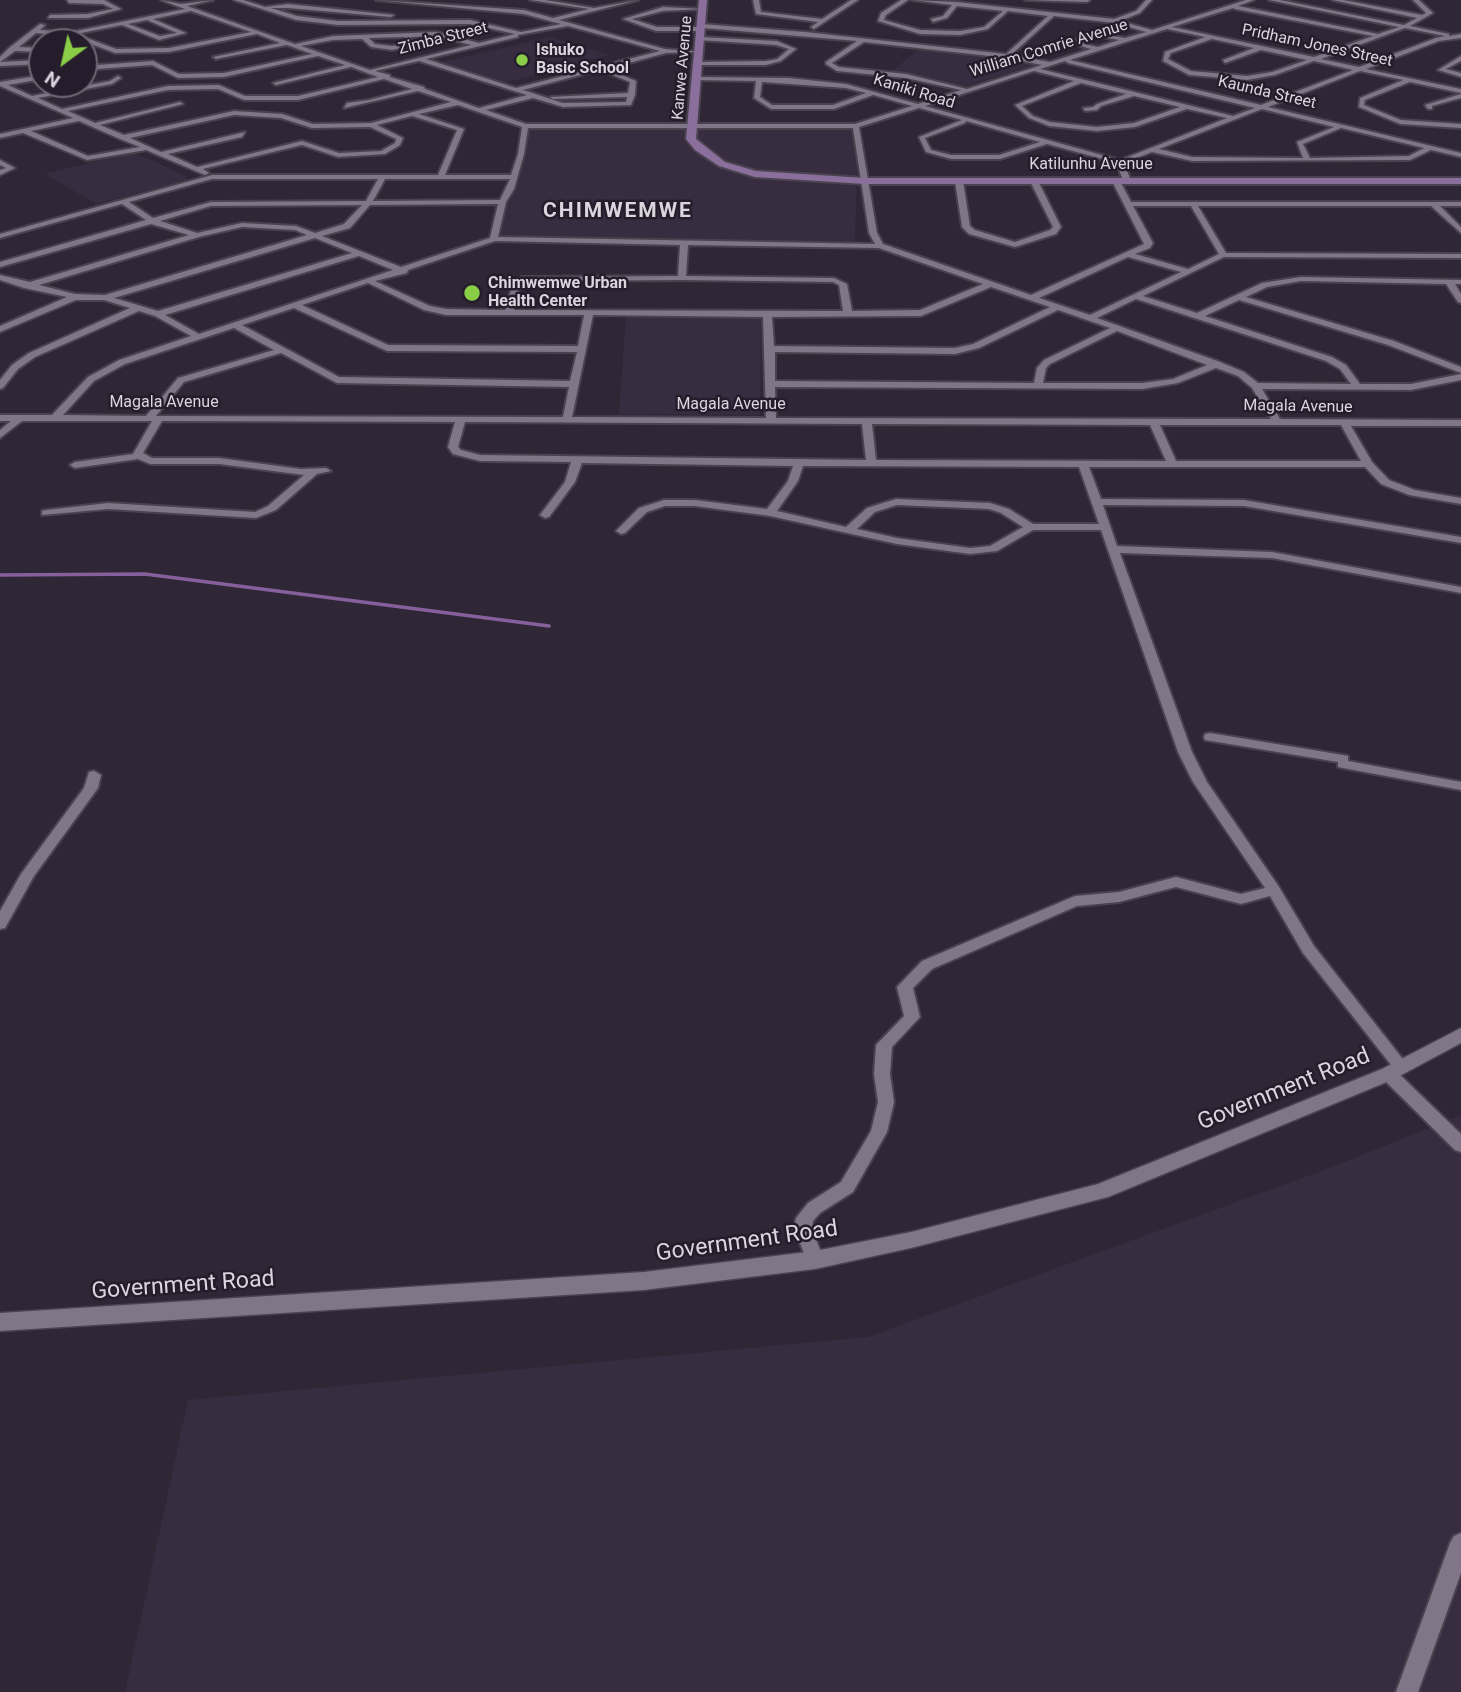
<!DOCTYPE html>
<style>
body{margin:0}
#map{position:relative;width:1461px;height:1692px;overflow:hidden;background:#2f2735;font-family:Roboto,sans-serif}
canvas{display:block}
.north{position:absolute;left:28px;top:28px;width:70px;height:70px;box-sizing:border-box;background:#251d2b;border:2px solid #6e6773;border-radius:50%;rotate:213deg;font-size:19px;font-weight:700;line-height:28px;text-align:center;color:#dbd5de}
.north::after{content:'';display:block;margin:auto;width:24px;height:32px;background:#8ace47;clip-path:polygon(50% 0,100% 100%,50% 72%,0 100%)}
</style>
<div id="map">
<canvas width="1461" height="1692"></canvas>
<div class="north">N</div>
</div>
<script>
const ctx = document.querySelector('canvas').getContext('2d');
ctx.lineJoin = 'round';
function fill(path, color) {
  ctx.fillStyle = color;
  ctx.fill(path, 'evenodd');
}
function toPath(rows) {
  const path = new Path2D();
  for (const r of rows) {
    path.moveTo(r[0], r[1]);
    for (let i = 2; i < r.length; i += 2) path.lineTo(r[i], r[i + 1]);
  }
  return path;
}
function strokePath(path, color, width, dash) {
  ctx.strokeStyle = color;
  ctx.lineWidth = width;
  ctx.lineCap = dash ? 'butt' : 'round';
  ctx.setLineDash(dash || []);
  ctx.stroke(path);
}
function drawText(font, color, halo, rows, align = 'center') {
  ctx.font = font + ' Roboto,sans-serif';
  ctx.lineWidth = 5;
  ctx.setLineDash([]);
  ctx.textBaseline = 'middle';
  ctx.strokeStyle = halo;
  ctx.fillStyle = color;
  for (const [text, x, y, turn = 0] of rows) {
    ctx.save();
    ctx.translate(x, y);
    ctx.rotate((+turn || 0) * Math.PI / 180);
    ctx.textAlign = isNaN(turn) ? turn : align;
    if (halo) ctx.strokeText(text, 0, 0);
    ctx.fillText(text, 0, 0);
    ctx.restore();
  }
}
fill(toPath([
 [549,37,610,55,497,85,431,65],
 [921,48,1002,56,1041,63,959,88,887,75],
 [858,124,855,242,498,237,528,126],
 [133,152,186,176,187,180,96,204,45,174],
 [761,315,760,415,619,414,626,316],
 [1461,1115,1461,1692,125,1692,188,1400,868,1337,1332,1167]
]), '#382c40');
strokePath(toPath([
 [0,575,145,574,549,626]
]), '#86609c', 3.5);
const minor = toPath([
 [67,0,104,0,121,9,88,18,48,18,50,15,88,14,113,9,103,4,69,3,67,0],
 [161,0,181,4,213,0,187,6,295,44,333,36,436,32,479,43,515,34,470,24,338,25,296,20,234,0,243,0,265,7,288,4,394,15,391,17,288,8,271,8,297,16,338,21,470,20,521,32,561,24,524,14,376,0,524,10,553,18,589,9,530,0,545,0,594,8,638,0,559,20,665,49,702,52,666,53,607,69,636,81,635,95,631,105,563,107,533,98,486,110,526,124,855,124,912,106,873,95,834,109,771,109,754,98,756,81,694,80,696,77,789,78,846,84,918,104,961,90,906,78,837,71,826,64,826,62,857,41,703,28,701,31,656,31,623,19,663,7,705,9,663,11,632,19,657,27,699,27,701,24,805,32,1006,54,1048,16,1008,11,988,29,960,35,920,34,878,21,881,13,901,0,908,0,886,15,884,20,920,30,960,31,984,27,1003,11,957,6,947,18,933,22,931,19,943,16,952,5,912,0,956,2,1114,19,1136,11,1146,0,1152,0,1140,13,1120,21,1152,30,1246,0,1254,0,1238,6,1378,34,1399,27,1269,0,1280,0,1404,25,1417,18,1332,0,1343,0,1422,15,1426,13,1413,0,1419,0,1433,13,1410,26,1449,34,1449,36,1461,34,1461,38,1439,41,1366,69,1461,89,1461,93,1410,82,1365,100,1364,105,1401,120,1461,124,1461,128,1400,124,1359,107,1360,98,1403,80,1360,71,1268,107,1461,153,1461,157,1431,150,1410,160,1192,161,1152,152,1124,163,1131,181,1127,183,1123,181,1117,163,1047,144,1000,159,951,159,926,152,919,137,962,120,919,108,859,127,877,233,883,244,1031,295,1144,244,1112,181,1116,179,1120,181,1131,202,1461,202,1461,206,1440,206,1461,227,1461,233,1431,206,1198,206,1226,253,1461,254,1461,258,1224,257,1143,296,1197,313,1262,283,1301,277,1461,280,1461,284,1455,284,1461,294,1461,303,1458,302,1446,284,1301,281,1267,287,1246,297,1394,341,1461,367,1461,373,1388,345,1239,300,1205,316,1332,357,1346,365,1360,384,1411,384,1461,374,1461,380,1411,390,1262,389,1280,419,1461,420,1461,426,1351,426,1372,462,1389,480,1415,490,1461,498,1461,504,1409,495,1381,484,1365,467,1089,467,1101,499,1244,500,1461,537,1461,543,1244,506,1103,505,1117,546,1272,552,1461,587,1461,593,1272,558,1120,553,1192,752,1207,782,1279,887,1314,946,1409,1067,1407,1071,1396,1071,1461,1134,1461,1152,1455,1150,1382,1078,1380,1074,1382,1070,1388,1068,1395,1070,1303,953,1270,896,1241,904,1176,887,1119,902,1077,906,932,969,913,988,920,1017,892,1047,890,1074,894,1102,887,1132,853,1192,820,1213,813,1221,812,1229,824,1260,821,1265,815,1268,809,1265,794,1229,796,1218,808,1203,841,1182,871,1131,878,1102,874,1074,876,1045,904,1016,897,987,922,961,1075,896,1119,892,1176,877,1241,894,1265,888,1193,782,1178,752,1101,530,1033,530,997,551,970,554,897,544,770,516,695,506,665,506,647,512,625,533,621,534,616,531,639,508,664,500,695,500,767,509,788,481,793,466,582,463,575,482,549,517,545,518,540,515,565,482,571,462,480,461,453,454,448,447,455,422,162,421,143,453,152,458,219,458,301,469,326,468,331,471,317,474,276,510,256,518,108,509,42,515,42,511,46,510,108,503,255,512,268,506,304,475,219,464,150,464,138,459,75,468,70,465,75,462,133,454,152,421,22,421,0,438,0,430,11,421,0,421,0,415,52,415,88,377,119,360,191,336,155,316,139,311,35,357,18,369,3,388,0,389,0,380,12,365,29,353,130,308,104,300,76,300,0,332,0,326,67,297,24,288,0,280,0,275,30,282,189,235,151,224,0,267,0,262,146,220,122,204,0,238,0,234,212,175,438,175,457,130,412,116,377,125,403,138,400,145,385,154,338,157,302,145,203,169,209,173,205,175,146,150,87,160,23,133,0,138,0,134,73,118,0,86,0,82,42,75,42,79,8,85,32,96,110,81,118,76,121,78,112,84,38,98,62,109,168,86,219,85,245,96,298,96,378,77,351,67,276,85,273,83,345,65,318,56,224,77,178,78,152,65,84,70,84,66,153,61,179,74,224,73,312,54,287,45,216,59,213,57,280,43,257,34,169,52,115,53,70,36,36,33,19,47,42,48,42,52,15,51,0,62,0,57,9,48,40,24,45,25,40,30,71,32,185,9,161,0],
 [1233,8,1235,9,1373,36,1314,57,1172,27,1233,8],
 [191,11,251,32,169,48,116,49,76,34,122,25,159,40,186,33,153,19,191,11],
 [1054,16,1115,23,1146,32,1125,38,1088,32,1076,40,1080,46,1091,49,1050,62,1011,55,1054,16],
 [147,20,177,33,160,36,128,24,147,20],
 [568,26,660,51,516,88,426,59,518,37,518,35,568,26],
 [1405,28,1445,36,1436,38,1359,67,1321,59,1405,28],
 [1167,29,1205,37,1165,52,1163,61,1189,75,1247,80,1275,75,1314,61,1353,70,1261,105,1070,60,1167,29],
 [1091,35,1119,40,1098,47,1084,44,1082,40,1091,35],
 [436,36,471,45,370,70,301,46,333,40,362,39,371,47,392,50,413,45,411,37,436,36],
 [405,37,408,43,392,46,375,44,369,38,405,37],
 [1212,39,1254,48,1223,60,1225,63,1261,50,1307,60,1272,72,1247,76,1191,71,1168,59,1171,53,1212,39],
 [864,42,1007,58,1042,65,967,89,906,74,839,67,832,63,864,42],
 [419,61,514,91,527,95,479,108,425,89,424,87,390,77,390,75,375,71,419,61],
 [1065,61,1068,63,1255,108,1233,116,1040,69,1065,61],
 [600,70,630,82,628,93,550,97,553,99,627,97,626,102,563,103,523,90,600,70],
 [1034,71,1074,81,1015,105,1029,118,1049,126,1097,131,1135,127,1187,109,1227,118,1120,160,925,106,1034,71],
 [384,79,412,89,369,100,347,103,344,108,418,91,451,102,371,123,313,124,282,114,234,111,124,135,100,125,183,104,180,102,95,123,68,111,168,90,218,89,244,100,298,100,384,79],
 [762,82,846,88,866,93,833,105,772,105,760,97,762,82],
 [1081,83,1126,94,1097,104,1093,107,1083,108,1085,111,1097,110,1101,106,1134,96,1180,107,1134,123,1097,127,1050,122,1033,116,1022,106,1081,83],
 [458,105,522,127,518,154,511,175,445,175,464,129,419,114,458,105],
 [1262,109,1334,127,1297,142,1303,158,1192,157,1159,149,1262,109],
 [234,115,281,118,312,128,370,127,396,139,395,143,381,151,339,153,302,141,197,167,168,154,242,137,245,132,161,152,130,138,234,115],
 [79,121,120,139,140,147,88,156,31,131,79,121],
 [966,121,1040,142,999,155,951,155,931,150,925,138,965,123,966,121],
 [528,128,853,128,869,233,875,244,498,237,506,202,514,189,524,154,528,128],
 [1341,128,1424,148,1409,156,1310,158,1303,144,1341,128],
 [212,179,378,179,366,201,211,202,153,218,129,202,212,179],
 [385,179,510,179,500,200,373,201,385,179],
 [498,204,490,238,401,267,322,236,350,228,370,205,498,204],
 [362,205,344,224,315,233,296,226,242,223,197,233,160,221,211,206,362,205],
 [1133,206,1191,206,1219,254,1188,269,1135,254,1150,248,1153,243,1133,206],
 [242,227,295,230,307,235,105,295,75,294,39,285,199,237,242,227],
 [315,238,352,253,158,311,114,298,315,238],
 [495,241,680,245,678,276,522,277,513,283,505,310,446,309,430,306,375,281,407,273,408,270,495,241],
 [688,245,879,248,983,284,920,310,852,311,847,284,834,278,686,276,688,245],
 [359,256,393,270,199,334,165,315,359,256],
 [1128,257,1181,272,1090,315,1039,298,1128,257],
 [682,280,833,282,839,285,843,311,514,310,521,284,524,281,682,280],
 [368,283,424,310,446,315,584,315,578,346,388,345,302,305,368,283],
 [991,287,1050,307,973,344,955,348,774,346,772,317,921,316,991,287],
 [1136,299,1326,361,1340,369,1351,384,1258,383,1244,372,1220,362,1097,318,1136,299],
 [294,308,387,351,577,352,570,381,339,377,242,325,294,308],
 [1058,310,1110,328,1044,360,1037,368,1034,383,775,381,775,352,955,354,979,348,1058,310],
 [593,315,763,317,766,418,572,417,593,315],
 [234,328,274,350,178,378,146,416,63,415,94,381,125,364,234,328],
 [1117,331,1207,365,1173,379,1142,383,1043,383,1046,368,1050,364,1117,331],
 [281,353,337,383,569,387,563,417,156,416,184,382,281,353],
 [1216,368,1238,376,1252,388,1271,419,776,418,775,387,1142,389,1178,383,1216,368],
 [465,422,862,424,866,460,480,455,461,450,458,447,465,422],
 [872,424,1150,425,1166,461,876,460,872,424],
 [1160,425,1341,425,1361,461,1176,461,1160,425],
 [803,466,1079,467,1099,524,1033,524,1009,509,990,503,896,499,867,508,846,527,777,511,798,481,803,466],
 [897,505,989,509,1001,513,1023,527,990,546,970,548,897,538,857,529,875,512,897,505],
 [753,0,759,0,761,12,822,19,851,0,858,0,814,29,811,27,818,22,756,14,753,0],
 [1025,0,1090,0,1087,2,1025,0],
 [700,37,777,41,796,49,781,61,766,65,698,65,696,62,766,61,777,59,789,49,776,45,698,40,700,37],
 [1461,56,1461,61,1446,69,1461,73,1461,77,1438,70,1461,56],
 [42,60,42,64,0,66,0,62,42,60],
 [1461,94,1461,98,1432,106,1432,109,1428,109,1425,105,1461,94],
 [0,160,13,167,15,168,0,175,0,170,6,168,0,165,0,160],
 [959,179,963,181,970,226,975,230,1015,242,1050,230,1053,227,1030,181,1034,179,1038,181,1061,227,1056,234,1015,247,969,234,962,227,955,181,959,179],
 [1210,733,1343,755,1348,756,1348,761,1461,782,1461,790,1343,768,1338,767,1338,762,1205,740,1204,737,1205,734,1210,733],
 [94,771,101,775,98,788,34,876,5,928,0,929,0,911,21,874,84,788,89,772,94,771],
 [1461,1533,1461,1573,1418,1692,1396,1692,1450,1543,1454,1536,1461,1533]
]);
const tertiary = toPath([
 [1461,1028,1461,1043,1394,1079,1108,1197,911,1248,815,1269,644,1290,0,1331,0,1313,644,1272,815,1251,911,1232,1098,1184,1382,1069,1461,1028]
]);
const secondary = toPath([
 [699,0,707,0,696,139,725,162,756,171,865,178,1461,178,1461,184,865,184,755,177,719,166,695,150,686,139,699,0]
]);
strokePath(minor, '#4a424e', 4);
strokePath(tertiary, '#4a424e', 3);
strokePath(secondary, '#4a424e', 4);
fill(minor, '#807687');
fill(tertiary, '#807687');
fill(secondary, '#8a6e9b');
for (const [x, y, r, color] of [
 [522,60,7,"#8ace47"],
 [472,293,9,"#8ace47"]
]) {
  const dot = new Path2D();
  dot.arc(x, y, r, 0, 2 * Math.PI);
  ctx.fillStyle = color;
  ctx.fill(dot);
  strokePath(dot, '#251d2b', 2.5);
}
drawText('16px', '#dbd5de', '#251d2b', [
 ["Zimba Street",443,39,-14],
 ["Pridham Jones Street",1317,46,12],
 ["William Comrie Avenue",1049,49,-17],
 ["Kanwe Avenue",683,68,-85],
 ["Kaniki Road",914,92,17],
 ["Kaunda Street",1267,93,13],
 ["Katilunhu Avenue",1091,165],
 ["Magala Avenue",164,403],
 ["Magala Avenue",731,405],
 ["Magala Avenue",1298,407,1]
]);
drawText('bold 16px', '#dbd5de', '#251d2b', [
 ["Ishuko",536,51],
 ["Basic School",536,69],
 ["Chimwemwe Urban",488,284],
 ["Health Center",488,302]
], 'left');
ctx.letterSpacing = '2px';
drawText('bold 21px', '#dbd5de', '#251d2b', [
 ["CHIMWEMWE",618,212]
]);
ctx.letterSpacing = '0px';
drawText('23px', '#dbd5de', '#251d2b', [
 ["Government Road",1284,1090,-22],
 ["Government Road",747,1242,-8],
 ["Government Road",183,1286,-4]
]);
</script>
